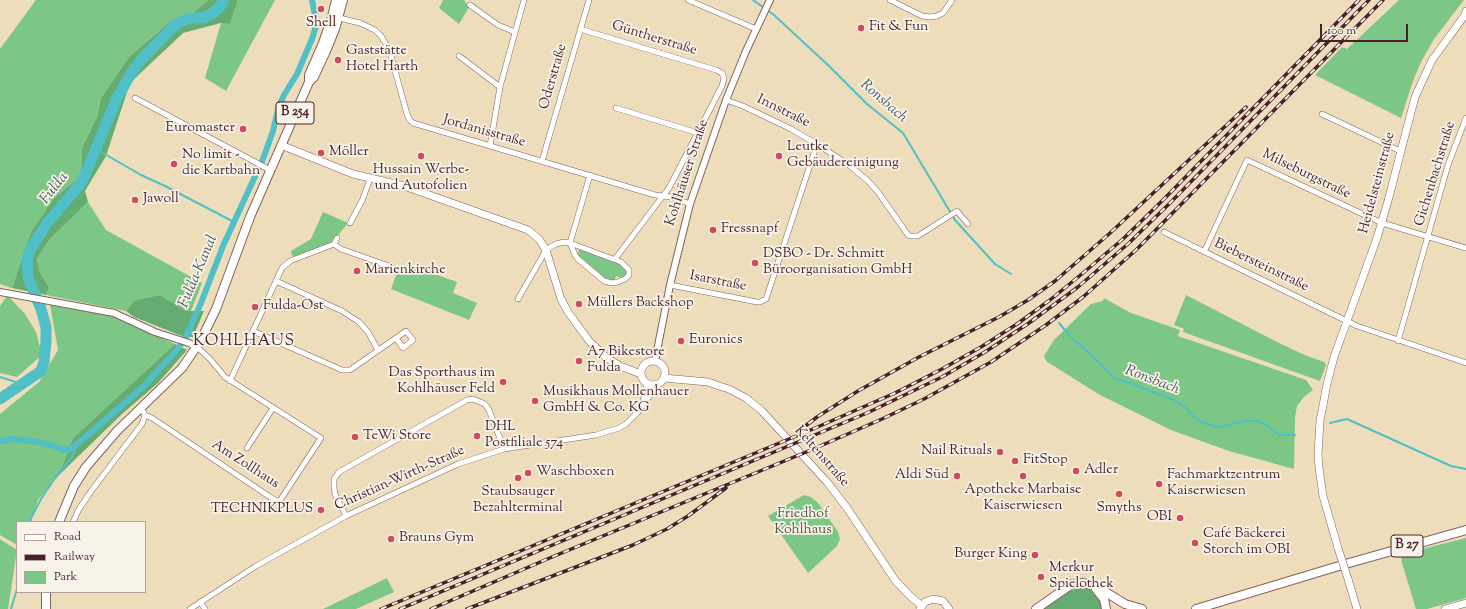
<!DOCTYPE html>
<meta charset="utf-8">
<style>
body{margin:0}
#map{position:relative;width:1466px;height:609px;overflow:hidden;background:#eeddba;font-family:"Sorts Mill Goudy",serif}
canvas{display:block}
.legend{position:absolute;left:16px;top:521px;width:130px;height:72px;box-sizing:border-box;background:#f7f3e8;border:1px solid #b29e9c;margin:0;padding:5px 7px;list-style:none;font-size:12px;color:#4a1f2b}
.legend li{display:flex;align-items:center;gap:8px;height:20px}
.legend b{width:20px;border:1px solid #b29e9c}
.scale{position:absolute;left:1320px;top:24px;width:88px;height:18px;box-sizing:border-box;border:2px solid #4a1f2b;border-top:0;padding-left:5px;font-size:12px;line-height:14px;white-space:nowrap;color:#4a1f2b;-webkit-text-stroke:3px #f7f3e8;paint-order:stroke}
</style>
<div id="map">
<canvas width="1466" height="609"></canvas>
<ul class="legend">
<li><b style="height:5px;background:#fff"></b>Road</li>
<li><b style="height:5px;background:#4a1f2b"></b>Railway</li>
<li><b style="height:11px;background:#7cc785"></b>Park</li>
</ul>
<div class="scale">100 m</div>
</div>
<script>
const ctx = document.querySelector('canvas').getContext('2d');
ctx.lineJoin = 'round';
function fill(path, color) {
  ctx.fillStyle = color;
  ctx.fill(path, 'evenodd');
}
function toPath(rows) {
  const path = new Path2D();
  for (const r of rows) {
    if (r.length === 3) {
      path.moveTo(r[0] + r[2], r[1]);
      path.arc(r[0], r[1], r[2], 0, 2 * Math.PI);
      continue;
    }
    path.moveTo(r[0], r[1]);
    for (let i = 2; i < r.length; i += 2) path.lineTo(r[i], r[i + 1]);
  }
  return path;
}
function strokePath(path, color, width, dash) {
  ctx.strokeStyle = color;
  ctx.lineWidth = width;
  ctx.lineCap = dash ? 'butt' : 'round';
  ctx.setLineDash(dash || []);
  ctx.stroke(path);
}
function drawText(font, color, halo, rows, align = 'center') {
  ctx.font = font + ' "Sorts Mill Goudy",serif';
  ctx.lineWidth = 3.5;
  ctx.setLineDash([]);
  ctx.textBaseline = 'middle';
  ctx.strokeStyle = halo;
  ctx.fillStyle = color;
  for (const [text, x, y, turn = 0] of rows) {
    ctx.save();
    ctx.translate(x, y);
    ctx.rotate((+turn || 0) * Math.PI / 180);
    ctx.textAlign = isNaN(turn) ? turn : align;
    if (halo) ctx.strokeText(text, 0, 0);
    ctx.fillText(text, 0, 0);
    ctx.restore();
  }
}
fill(toPath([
 [36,0,208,0,194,12,173,19,129,57,101,98,97,117,82,148,81,176,54,198,31,232,12,288,0,284,0,49],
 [238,0,275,0,226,91,205,78,221,23,230,24],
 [443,0,464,0,469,7,459,24,439,8],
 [1399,0,1464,0,1434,39,1421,62,1413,81,1401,118,1315,75,1342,47,1347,49],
 [88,202,106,230,202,283,191,311,186,311,160,295,135,300,126,311,46,295,49,288,40,272,37,259,49,240],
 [323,212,348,223,331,244,299,257,292,256,291,251,311,239],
 [579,249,622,265,627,270,625,277,622,278,616,276,614,281,605,278,578,255],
 [412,266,457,282,453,293,477,303,469,320,391,289,399,267,411,270],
 [1186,295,1281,344,1307,356,1324,362,1326,365,1320,381,1183,332,1184,329,1174,325],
 [7,296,10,298,25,314,36,332,42,355,17,377,0,373,0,306],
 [1104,298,1131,313,1180,330,1178,336,1306,380,1313,390,1304,397,1297,406,1295,417,1294,469,1229,451,1171,430,1100,395,1046,361,1044,356,1054,340,1091,304,1103,301],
 [50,305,112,316,175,344,73,438,59,475,38,500,31,522,17,522,17,545,0,535,0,414,39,382,58,350],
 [804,495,811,497,819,504,838,532,840,539,837,546,808,573,768,516],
 [1466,538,1466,598,1427,609,1416,609,1402,563,1401,556,1402,554],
 [0,539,17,550,8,609,0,609],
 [387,578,394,592,356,609,323,609]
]), '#7cc785');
fill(toPath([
 [208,0,238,0,230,24,221,23,183,33,130,83,106,156,85,191,88,202,49,240,37,259,40,272,49,288,46,295,12,288,31,232,54,198,81,176,82,148,97,117,101,98,129,57,173,19,194,12],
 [160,295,186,311,204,311,193,337,182,336,134,317,126,311,135,300],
 [175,344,187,350,158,383,122,414,59,475,73,438],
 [1081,587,1088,588,1099,596,1103,609,1043,609,1065,593]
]), '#65ac72');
strokePath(toPath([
 [753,0,774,15,829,66,867,104,903,133,955,220,995,264,1011,274],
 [96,149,141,175,165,186,234,222],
 [1059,323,1069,335,1101,364,1115,379,1121,380,1174,400,1185,407,1194,417,1203,423,1218,427,1246,421,1256,421,1265,424,1279,435,1295,435],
 [0,377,22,384],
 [1330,423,1347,419,1451,466,1466,469],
 [29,522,41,499,55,478,72,457,75,447],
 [11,609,17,589]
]), '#51bfc7', 2);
strokePath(toPath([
 [0,441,12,439,39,442,65,450,73,448,143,387,176,351,185,339,201,303,223,246,263,159,273,131,279,106,284,95,297,74,312,39,316,26,316,21,312,0]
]), '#51bfc7', 6);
strokePath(toPath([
 [0,399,41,371,44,362,46,341,46,327,41,309,28,278,27,260,30,250,47,223,79,186,85,175,117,98,132,72,141,60,175,25,187,19,205,17,213,13,220,7,224,0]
]), '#51bfc7', 11);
const minor = toPath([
 [688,0,756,29],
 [890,0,922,16,930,17,937,16,943,13,952,0],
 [470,5,498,25,515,32],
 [335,17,360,23,375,30,381,36,389,49,407,114,409,119,413,123,655,195,671,197,690,204],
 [580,29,716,70,722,73,724,78,722,86,669,188,615,259],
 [459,56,500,87],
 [135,98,270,170],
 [726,100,743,106,791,129,817,144,849,165,868,181,878,192,908,235,910,236,918,236,957,211,968,224],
 [616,108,698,133],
 [1322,114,1400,151],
 [490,146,500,87,524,0],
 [542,161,589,0],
 [350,223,362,201,370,179],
 [1164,232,1357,326,1466,363],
 [570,243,590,175],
 [334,244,341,249,392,267],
 [1204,252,1247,160,1382,223,1466,248],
 [276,281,342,311,359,322,368,332,378,350],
 [670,285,757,302,760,302,766,299,767,296,817,144],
 [518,299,546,250,556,244,564,242,570,243,621,262,629,270,629,275,625,279,618,282,612,283,604,281,578,259,575,255,570,243],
 [253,331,342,370,350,370,406,331,413,340,403,348,396,338],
 [1398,341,1448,165,1466,118],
 [230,381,282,268,290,261,329,246,334,244,337,238],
 [642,406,647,384],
 [145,415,152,418,270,497,279,502,321,438,225,377,210,359,197,347],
 [247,448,273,408],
 [346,516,335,494,334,487,334,479,339,472,467,400,473,399,485,404,489,410,504,449],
 [73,522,79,509,92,490,142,424,145,415,141,408],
 [200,602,205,609],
 [190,609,256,566,346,516,458,464,504,449,596,435,619,428,626,424,637,413,646,402,655,385]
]);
const tertiary = toPath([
 [0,292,114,313,155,332,189,343,197,347],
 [655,361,670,285,690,204,726,100,746,51,770,0]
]);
const secondary = toPath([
 [281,145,353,174,404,186,528,230,539,239,546,250,561,299,568,312,584,334,590,342,607,358,620,366,641,374],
 [653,373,12],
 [664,378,708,382,719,386,729,389,746,398,761,410,827,482,847,508,895,580,909,595,922,606],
 [1338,548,1323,496,1319,468,1318,454,1320,421,1327,384,1334,357,1377,238,1388,201,1415,97,1432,60,1465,15,1466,11],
 [1348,579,1357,609],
 [920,609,925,602,933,599,943,601,949,609],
 [1445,609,1466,603]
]);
const primary = toPath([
 [309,82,314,77,326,51,335,29,343,0],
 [59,522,74,486,86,467,117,431,182,368,201,340,216,309,250,217,309,82,309,75,323,43,332,17,336,0],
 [46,609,46,592]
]);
const trunk = toPath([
 [1096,589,1104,599,1106,609],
 [1036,609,1072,584,1082,583,1094,585,1125,604,1142,609],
 [1196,609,1349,563,1466,530]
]);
strokePath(minor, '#83625d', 6);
strokePath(tertiary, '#83625d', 8);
strokePath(secondary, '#83625d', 8);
strokePath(primary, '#83625d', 10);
strokePath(trunk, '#83625d', 10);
strokePath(minor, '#fff', 5);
strokePath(tertiary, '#fff', 6);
strokePath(secondary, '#fff', 7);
strokePath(primary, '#fff', 8);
strokePath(trunk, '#fff', 8);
const rail = toPath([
 [799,431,817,417,858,391,919,357,999,317,1028,300,1055,281,1109,234,1246,107],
 [381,609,813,429,895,393,942,369,981,347,1017,324,1050,300,1083,273,1123,239,1164,199,1359,0],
 [400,609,867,413,942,377,985,352,1029,323,1078,287,1129,243,1170,203,1369,0],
 [431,609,552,557,811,450,882,419,924,399,991,362,1046,325,1083,297,1136,250,1383,0],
 [467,609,633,545,667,529,688,516,726,488]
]);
strokePath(rail, '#4a1f2b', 3.5);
strokePath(rail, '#f7f3e8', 2, [6]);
const secondaryBridge = toPath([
 [1338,548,1348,579]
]);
strokePath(secondaryBridge, '#83625d', 8, []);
strokePath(secondaryBridge, '#fff', 7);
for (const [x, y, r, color] of [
 [321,9,4,"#d1495b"],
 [861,28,4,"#d1495b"],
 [338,60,4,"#d1495b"],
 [243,129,4,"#d1495b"],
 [321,153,4,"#d1495b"],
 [421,156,4,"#d1495b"],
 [779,156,4,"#d1495b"],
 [174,164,4,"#d1495b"],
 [135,200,4,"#d1495b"],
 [713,230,4,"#d1495b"],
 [755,263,4,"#d1495b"],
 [357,271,4,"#d1495b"],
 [579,304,4,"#d1495b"],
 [255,307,4,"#d1495b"],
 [681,341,4,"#d1495b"],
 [579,361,4,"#d1495b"],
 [503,382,4,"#d1495b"],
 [535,401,4,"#d1495b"],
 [477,436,4,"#d1495b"],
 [355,437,4,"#d1495b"],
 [1000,452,4,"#d1495b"],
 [1015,461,4,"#d1495b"],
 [1076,471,4,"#d1495b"],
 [528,473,4,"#d1495b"],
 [957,476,4,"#d1495b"],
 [1023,476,4,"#d1495b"],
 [518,478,4,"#d1495b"],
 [1159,484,4,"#d1495b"],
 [1119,494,4,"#d1495b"],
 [321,510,4,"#d1495b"],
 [1180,518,4,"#d1495b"],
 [391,539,4,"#d1495b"],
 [1195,543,4,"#d1495b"],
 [1035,555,4,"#d1495b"],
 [1041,577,4,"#d1495b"]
]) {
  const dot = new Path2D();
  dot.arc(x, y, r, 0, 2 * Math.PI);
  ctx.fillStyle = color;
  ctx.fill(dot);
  strokePath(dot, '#f7f3e8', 1.5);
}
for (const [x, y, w] of [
 [295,113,38],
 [1407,546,32]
]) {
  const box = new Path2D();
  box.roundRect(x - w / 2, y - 11, w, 22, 3);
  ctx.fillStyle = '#f7f3e8';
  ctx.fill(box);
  strokePath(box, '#4a1f2b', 1);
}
drawText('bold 13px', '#4a1f2b', null, [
 ["B 254",295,113],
 ["B 27",1407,546]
]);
drawText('14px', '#4a1f2b', '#f7f3e8', [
 ["Shell",321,24,"center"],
 ["Fit & Fun",869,28],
 ["Gaststätte",346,52],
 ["Hotel Harth",346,68],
 ["Euromaster",235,129,"right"],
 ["Leutke",787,148],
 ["Gebäudereinigung",787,164],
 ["Möller",329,153],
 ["No limit -",182,156],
 ["die Kartbahn",182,172],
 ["Hussain Werbe-",421,171,"center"],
 ["und Autofolien",421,187,"center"],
 ["Jawoll",143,200],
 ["Fressnapf",721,230],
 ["DSBO - Dr. Schmitt",763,255],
 ["Büroorganisation GmbH",763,271],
 ["Marienkirche",365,271],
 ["Müllers Backshop",587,304],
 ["Fulda-Ost",263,307],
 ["Euronics",689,341],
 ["A7 Bikestore",587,353],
 ["Fulda",587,369],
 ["Das Sporthaus im",495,374,"right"],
 ["Kohlhäuser Feld",495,390,"right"],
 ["Musikhaus Mollenhauer",543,393],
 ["GmbH & Co. KG",543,409],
 ["DHL",485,428],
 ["Postfiliale 574",485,444],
 ["TeWi Store",363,437],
 ["Nail Rituals",992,452,"right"],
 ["FitStop",1023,461],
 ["Adler",1084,471],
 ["Waschboxen",536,473],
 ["Aldi Süd",949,476,"right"],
 ["Fachmarktzentrum",1167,476],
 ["Kaiserwiesen",1167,492],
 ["Apotheke Marbaise",1023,491,"center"],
 ["Kaiserwiesen",1023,507,"center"],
 ["Staubsauger",518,493,"center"],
 ["Bezahlterminal",518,509,"center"],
 ["Smyths",1119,509,"center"],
 ["TECHNIKPLUS",313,510,"right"],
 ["OBI",1172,518,"right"],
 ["Café Bäckerei",1203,535],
 ["Storch im OBI",1203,551],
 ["Brauns Gym",399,539],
 ["Burger King",1027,555,"right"],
 ["Merkur",1049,569],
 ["Spielothek",1049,585]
], 'left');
drawText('14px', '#4a1f2b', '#f7f3e8', [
 ["Güntherstraße",654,39,17],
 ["Oderstraße",554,77,-74],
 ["Innstraße",783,112,26],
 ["Jordanisstraße",484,132,16],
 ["Kohlhäuser Straße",688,173,-72],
 ["Gichenbachstraße",1436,174,-73],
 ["Milseburgstraße",1306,175,26],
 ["Heidelsteinstraße",1378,183,-75],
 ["Biebersteinstraße",1261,266,26],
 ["Isarstraße",718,282,11],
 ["Keltenstraße",821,457,49],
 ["Am Zollhaus",245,465,33],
 ["Christian-Wirth-Straße",400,479,-24]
]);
drawText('14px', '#595146', '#f7f3e8', [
 ["Friedhof",803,515],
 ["Kohlhaus",803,531]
]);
drawText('italic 15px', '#4c5762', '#f7f3e8', [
 ["Ronsbach",883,102,41],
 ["Fulda",55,189,-52],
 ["Fulda-Kanal",199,272,-67],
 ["Ronsbach",1152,381,21]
]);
ctx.letterSpacing = '1px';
drawText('16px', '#4a1f2b', '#f7f3e8', [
 ["KOHLHAUS",244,342]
]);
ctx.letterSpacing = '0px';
</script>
